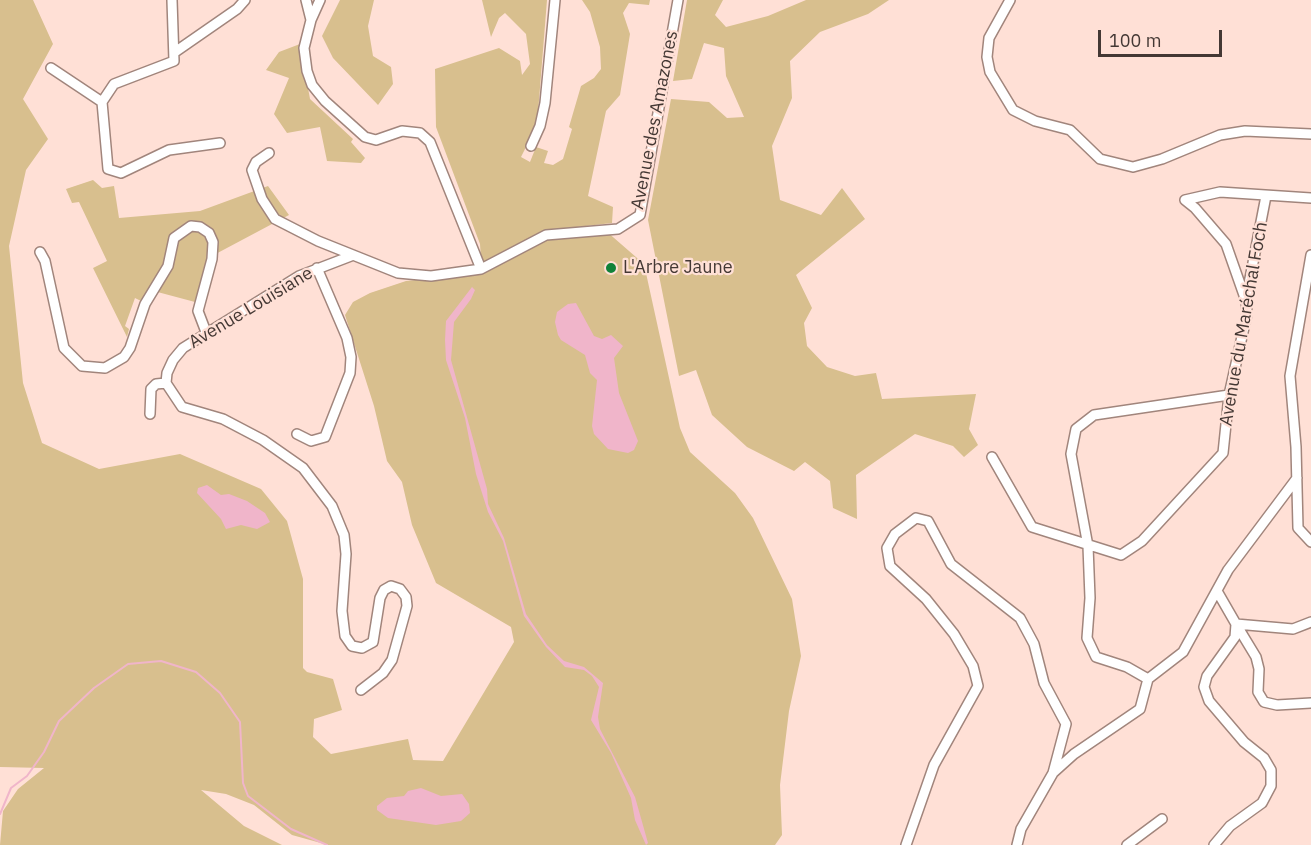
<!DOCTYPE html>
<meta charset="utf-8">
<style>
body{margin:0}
#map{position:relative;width:1311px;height:845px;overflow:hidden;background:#ffe0d6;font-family:"IBM Plex Sans",sans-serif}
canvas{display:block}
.scale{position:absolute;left:1098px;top:30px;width:124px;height:27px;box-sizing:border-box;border:3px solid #443834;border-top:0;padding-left:8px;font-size:18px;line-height:21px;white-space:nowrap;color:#443834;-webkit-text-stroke:4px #ffe0d6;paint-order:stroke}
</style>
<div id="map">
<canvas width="1311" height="845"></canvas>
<div class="scale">100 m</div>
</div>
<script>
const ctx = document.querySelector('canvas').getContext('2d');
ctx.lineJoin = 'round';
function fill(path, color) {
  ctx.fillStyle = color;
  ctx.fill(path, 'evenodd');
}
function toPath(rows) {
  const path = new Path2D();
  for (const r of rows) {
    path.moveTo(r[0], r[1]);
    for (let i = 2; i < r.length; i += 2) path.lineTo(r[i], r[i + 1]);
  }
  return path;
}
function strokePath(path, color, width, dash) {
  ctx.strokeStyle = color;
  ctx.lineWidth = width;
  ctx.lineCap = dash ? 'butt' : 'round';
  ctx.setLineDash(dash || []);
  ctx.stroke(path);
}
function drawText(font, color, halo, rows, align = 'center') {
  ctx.font = font + ' "IBM Plex Sans",sans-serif';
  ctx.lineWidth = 4.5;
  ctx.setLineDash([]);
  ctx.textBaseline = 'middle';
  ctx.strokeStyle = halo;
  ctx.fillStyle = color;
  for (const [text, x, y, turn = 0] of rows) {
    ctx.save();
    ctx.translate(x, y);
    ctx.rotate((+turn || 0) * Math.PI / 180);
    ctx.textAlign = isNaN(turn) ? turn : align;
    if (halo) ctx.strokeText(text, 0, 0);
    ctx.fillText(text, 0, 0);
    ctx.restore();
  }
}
fill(toPath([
 [0,0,33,0,53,44,23,99,48,139,26,170,9,246,23,383,42,443,99,469,180,454,261,489,287,521,303,579,303,668,307,672,333,679,342,710,314,719,313,737,331,754,408,739,413,760,443,761,514,642,511,627,436,583,412,525,402,482,387,461,374,406,345,315,353,302,370,293,406,281,482,273,480,244,436,127,435,69,499,48,520,61,522,75,530,64,526,34,505,13,499,18,491,37,482,0,547,0,537,125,521,157,530,162,536,147,548,151,544,163,553,165,563,159,572,129,569,127,581,86,594,78,601,69,600,47,590,12,582,0,650,0,649,5,629,3,623,13,630,34,620,95,606,111,588,196,613,207,612,223,551,230,606,231,644,264,680,428,690,452,735,493,753,518,792,599,801,656,789,711,780,785,782,835,775,845,328,845,292,835,254,805,226,794,201,790,244,826,282,845,0,845,3,811,18,789,44,768,0,767],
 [340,0,374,0,368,26,373,56,391,67,393,84,378,105,333,58,322,36],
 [687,0,723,0,715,15,726,27,768,16,806,0,889,0,868,14,820,32,790,61,792,98,772,146,780,200,821,215,842,188,865,219,796,275,812,308,804,323,807,346,827,367,855,376,876,373,882,399,976,394,969,429,978,445,964,457,953,446,915,434,856,475,857,519,833,508,830,481,805,462,794,471,747,447,712,415,696,370,679,376,648,220,671,99,709,102,727,118,744,117,726,76,724,48,704,43,692,79,673,81],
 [300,44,310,99,353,139,351,142,365,158,361,163,327,161,320,127,287,133,274,114,289,78,266,70,279,52],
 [93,180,102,188,114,186,119,218,200,211,268,186,289,215,210,257,195,302,150,290,141,301,135,298,125,326,129,329,127,337,93,268,107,261,79,202,72,203,66,189]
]), '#d8bf8e');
fill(toPath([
 [472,287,475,290,471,299,454,322,451,360,487,489,488,504,504,538,526,614,547,645,564,661,584,667,603,683,598,717,600,729,635,797,648,843,646,845,635,820,631,798,611,753,591,720,599,687,592,676,584,670,565,667,546,647,524,616,503,541,488,512,476,474,465,418,446,360,445,340,446,321],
 [576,303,594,336,602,339,611,335,623,346,614,358,619,393,638,441,634,450,628,453,608,449,594,434,592,426,597,380,590,373,585,355,561,340,558,335,555,322,557,312,568,304],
 [207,485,221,495,229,494,247,501,265,513,270,522,257,529,241,525,226,529,221,519,197,493,198,488],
 [421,788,441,796,462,794,469,804,470,813,461,821,436,825,388,818,377,810,377,806,387,798,404,796,408,791]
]), '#f0b5ca');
strokePath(toPath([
 [0,814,11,788,27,776,44,752,59,721,94,688,128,664,161,661,196,672,220,693,240,722,243,783,248,796,291,829,327,845]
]), '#f0b5ca', 2);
const minor = toPath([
 [172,0,174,61,114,84,102,102,108,169,121,173,169,150,220,143],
 [306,0,311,20],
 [320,0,311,20,304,48,307,71,312,85,325,101,365,137,376,140,402,131,420,133,430,142,481,269],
 [1010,0,989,38,987,57,990,72,1013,110,1035,121,1070,130,1100,159,1133,167,1162,159,1220,135,1245,131,1311,134],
 [175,52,237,9,245,0],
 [51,68,102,102],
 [531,146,540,126,545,103,555,0],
 [269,153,256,162,252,170,262,199,275,219,318,241,398,273,431,276,481,269,546,235,618,229,640,215,678,0],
 [1185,200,1220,192,1311,198],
 [1185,200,1195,208,1226,244,1245,298],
 [40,252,45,261,64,348,82,366,105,368,124,357,130,348,145,304,168,266,174,238,191,226,200,227,209,233,213,242,212,259,198,311,206,332],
 [1311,255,1290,376,1296,447,1298,528,1311,542],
 [351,256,299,276,183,348,173,360,167,373,166,383,182,407,223,419,263,440,303,468,332,506,344,535,346,554,342,611,345,636,352,646,362,648,373,642,380,598,384,590,391,586,400,589,406,597,407,606,392,660,383,673,361,690],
 [150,414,151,389,156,384,166,383],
 [297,434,311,441,325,437,350,373,351,357,347,338,317,268],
 [992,457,1032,527,1121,555,1142,541,1223,453,1229,395,1247,314,1246,299,1266,196],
 [1217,591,1236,624,1293,629,1311,622],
 [1236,624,1256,657,1259,669,1258,692,1264,702,1277,705,1311,703],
 [1148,679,1127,667,1096,657,1087,638,1090,598,1088,546,1071,454,1076,429,1094,415,1229,395],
 [1148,679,1183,652,1228,570,1297,478],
 [1054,772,1074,754,1140,709,1148,679],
 [906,845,934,765,978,686,973,666,954,634,926,599,890,566,887,548,895,534,916,518,928,521,951,564,1020,618,1034,644,1044,683,1066,724,1053,773,1021,829,1017,845],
 [1127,845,1162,819],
 [1214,845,1230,826,1262,803,1271,786,1271,770,1264,758,1244,742,1209,701,1204,687,1207,676,1235,637,1236,624]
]);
strokePath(minor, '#a1857c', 12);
strokePath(minor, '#fff', 9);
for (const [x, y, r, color] of [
 [611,268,6,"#118239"]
]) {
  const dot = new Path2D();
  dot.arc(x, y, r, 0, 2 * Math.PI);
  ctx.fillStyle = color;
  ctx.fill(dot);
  strokePath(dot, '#ffe0d6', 2);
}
drawText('18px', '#443834', '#ffe0d6', [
 ["Avenue des Amazones",655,120,-79],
 ["Avenue Louisiane",251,308,-31],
 ["Avenue du Maréchal Foch",1244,324,-80]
]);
drawText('18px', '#443834', '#ffe0d6', [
 ["L'Arbre Jaune",623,268]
], 'left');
</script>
